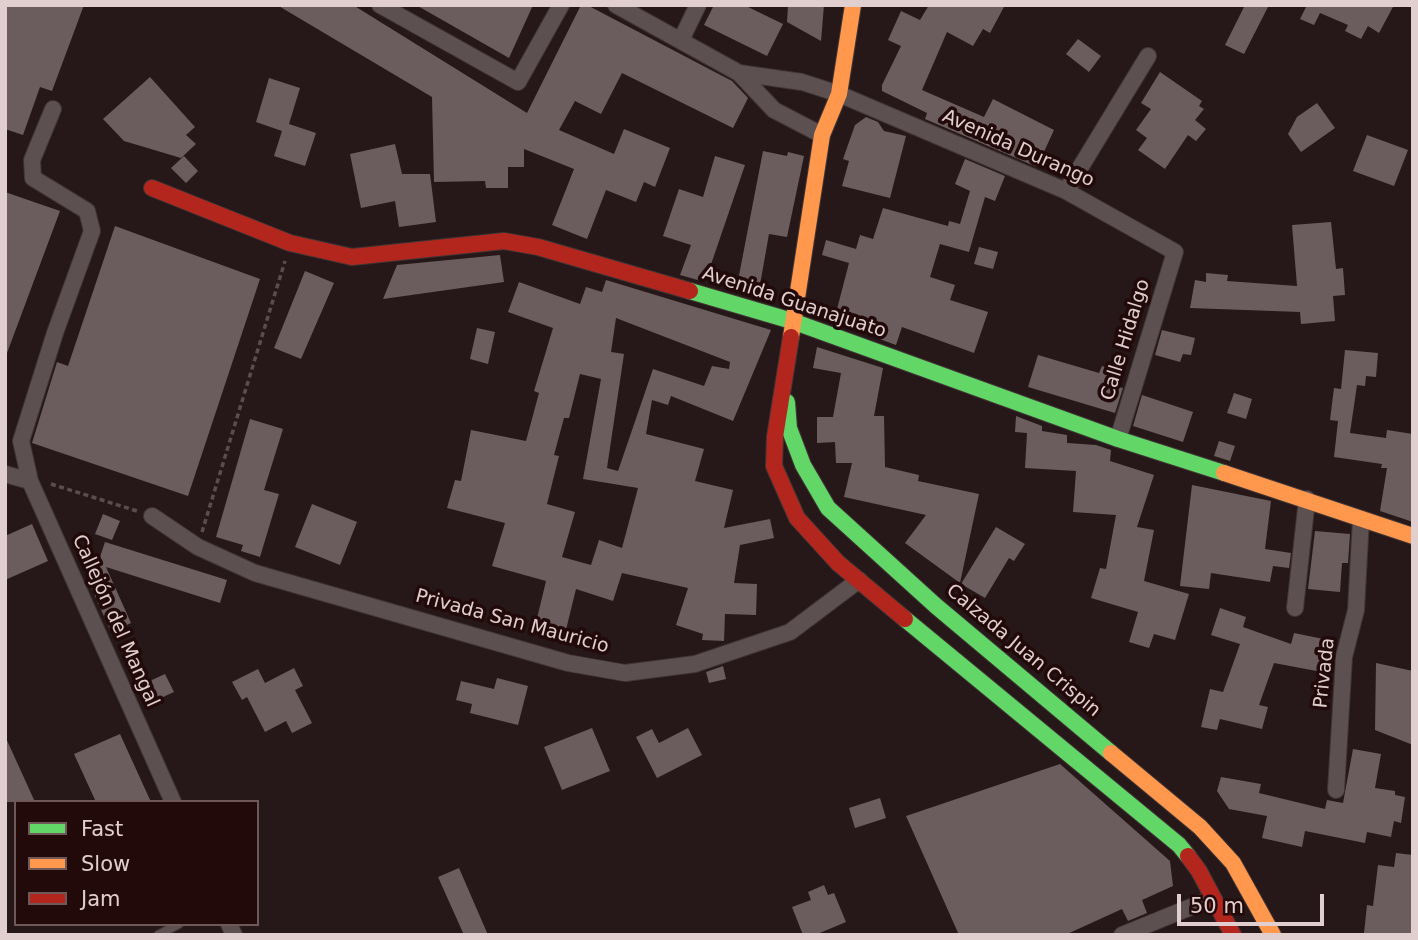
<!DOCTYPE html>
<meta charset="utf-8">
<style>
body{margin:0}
#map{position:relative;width:1418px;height:940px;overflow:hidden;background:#261819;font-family:"DejaVu Sans",sans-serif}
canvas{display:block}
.frame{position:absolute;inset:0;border:7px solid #e1cece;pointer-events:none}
.legend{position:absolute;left:14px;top:800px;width:245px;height:126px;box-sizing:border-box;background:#22090a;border:2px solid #6e5858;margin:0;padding:9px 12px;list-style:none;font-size:21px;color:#e1cece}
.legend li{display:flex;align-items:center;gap:14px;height:35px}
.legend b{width:35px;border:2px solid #6e5858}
.scale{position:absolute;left:1177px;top:894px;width:147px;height:32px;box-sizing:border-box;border:4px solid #e1cece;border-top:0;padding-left:9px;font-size:21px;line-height:24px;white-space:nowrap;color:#e1cece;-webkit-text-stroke:5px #22090a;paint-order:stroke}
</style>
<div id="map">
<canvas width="1418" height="940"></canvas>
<div class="frame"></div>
<ul class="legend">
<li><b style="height:9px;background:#63d668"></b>Fast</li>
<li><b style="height:9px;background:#ff974d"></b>Slow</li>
<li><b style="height:9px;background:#b3261e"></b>Jam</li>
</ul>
<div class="scale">50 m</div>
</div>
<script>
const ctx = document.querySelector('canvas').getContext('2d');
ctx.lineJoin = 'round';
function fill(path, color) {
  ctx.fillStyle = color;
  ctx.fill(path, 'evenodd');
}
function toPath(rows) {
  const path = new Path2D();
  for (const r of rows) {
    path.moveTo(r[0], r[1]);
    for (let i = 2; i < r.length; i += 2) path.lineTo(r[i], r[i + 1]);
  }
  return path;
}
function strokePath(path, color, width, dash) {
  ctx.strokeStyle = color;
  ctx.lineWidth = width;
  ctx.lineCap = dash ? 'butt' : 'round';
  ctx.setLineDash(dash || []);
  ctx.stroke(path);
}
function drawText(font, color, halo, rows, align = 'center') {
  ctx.font = font + ' "DejaVu Sans",sans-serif';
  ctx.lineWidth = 7;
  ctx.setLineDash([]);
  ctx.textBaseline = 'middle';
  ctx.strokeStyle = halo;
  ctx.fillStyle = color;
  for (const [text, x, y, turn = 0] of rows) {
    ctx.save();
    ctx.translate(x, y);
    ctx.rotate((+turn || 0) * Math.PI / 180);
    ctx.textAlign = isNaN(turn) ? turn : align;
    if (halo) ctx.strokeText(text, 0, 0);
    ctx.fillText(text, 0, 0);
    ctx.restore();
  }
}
fill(toPath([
 [5,5,84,5,52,91,40,87,23,135,5,129],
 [277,5,353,5,527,113,581,5,587,5,732,81,748,98,733,128,622,73,601,114,575,101,559,130,614,154,624,129,670,148,655,187,644,182,636,202,606,190,587,239,552,225,574,169,524,149,524,167,508,167,508,188,486,188,485,181,434,182,432,97],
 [416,5,533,5,509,58],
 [714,5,744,5,783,24,767,56,704,25],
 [788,5,824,5,821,41,787,22],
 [929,5,1005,5,990,33,983,29,973,46,947,32,922,90,984,117,993,99,1054,130,1037,167,925,119,927,113,882,91,882,85,901,46,888,40,901,11,920,20],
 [1245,5,1269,5,1244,54,1225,45],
 [1301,5,1394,5,1379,33,1368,26,1361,39,1345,31,1348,25,1320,13,1314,25,1300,19,1306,7],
 [1078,39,1101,56,1089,72,1066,54],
 [1160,72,1202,101,1199,106,1204,109,1195,120,1206,129,1196,141,1188,135,1165,169,1138,150,1147,138,1136,130,1151,109,1141,103],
 [150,77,195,127,186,135,196,144,181,158,124,141,103,119],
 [269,78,300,88,289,124,316,133,305,166,274,156,282,131,256,122],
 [1317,103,1335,128,1301,152,1288,134,1297,117],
 [866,117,878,122,884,131,906,136,890,198,842,186,849,161,843,159,855,125],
 [1367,135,1408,150,1394,186,1353,171],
 [395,144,402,174,430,174,436,222,399,227,395,201,361,208,350,154],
 [763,151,787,156,788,152,804,156,787,237,769,234,758,296,736,291],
 [184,156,198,171,186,183,171,168],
 [715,156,745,165,705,282,680,275,691,245,663,236,679,189,703,197],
 [965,159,1005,176,995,201,985,197,969,252,940,244,930,277,955,285,950,300,988,312,974,353,902,327,896,345,852,329,856,314,837,309,849,263,822,255,826,240,856,249,860,235,873,239,883,208,948,226,949,221,960,224,970,191,955,184],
 [5,192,60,211,7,353,5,353],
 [1331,222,1336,269,1343,268,1345,295,1333,296,1335,321,1301,324,1300,312,1190,308,1195,280,1206,282,1206,273,1228,275,1227,281,1297,286,1292,225],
 [115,226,260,279,188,496,32,443,57,362,68,366],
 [979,247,998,252,993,269,974,264],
 [500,255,504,282,383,299,397,265],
 [305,271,334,283,301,359,274,348],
 [606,280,771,330,733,421,671,396,668,405,652,400,646,434,704,449,695,481,733,490,724,528,770,519,774,538,740,545,734,583,757,584,756,615,725,614,724,641,702,640,703,634,676,625,688,588,622,573,613,601,576,589,564,638,534,631,546,581,492,566,505,523,447,508,455,480,461,481,471,430,526,441,539,393,534,391,553,328,508,312,519,282,580,304,586,287,602,292],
 [616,318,730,362,729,369,712,366,704,386,653,369,618,471,607,468,624,354,611,352],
 [580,374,601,379,583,479,638,488,622,548,599,540,591,565,562,557,575,512,547,504,559,456,554,455,564,418,569,418],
 [477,328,495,332,488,364,470,359],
 [1162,330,1195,338,1191,355,1183,354,1180,362,1155,355],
 [817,347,883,368,874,416,884,416,885,467,919,475,918,481,979,494,960,583,905,543,926,515,844,497,852,463,836,463,835,442,817,443,817,417,833,417,841,373,813,368],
 [1345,350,1378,353,1376,377,1366,376,1365,386,1357,385,1350,433,1386,438,1387,430,1413,434,1413,522,1380,511,1387,468,1381,468,1382,464,1334,457,1338,421,1330,420,1334,388,1341,389],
 [1038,355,1099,373,1102,366,1119,372,1115,386,1123,388,1115,413,1028,387],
 [1234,393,1252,399,1246,419,1227,413],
 [1142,395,1193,412,1183,442,1133,426],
 [1016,416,1042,426,1042,431,1067,435,1067,443,1096,445,1111,450,1110,461,1154,475,1137,527,1154,530,1144,581,1189,594,1175,640,1154,634,1149,648,1129,642,1138,612,1091,598,1100,568,1106,569,1116,515,1073,512,1076,471,1025,468,1027,433,1015,432],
 [250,419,283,429,264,490,279,494,260,557,241,551,243,545,216,537],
 [1219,441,1235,446,1230,461,1214,456],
 [1192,485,1271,501,1265,549,1291,553,1289,568,1273,566,1270,582,1211,573,1209,589,1180,586],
 [312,504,357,522,340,565,295,547],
 [103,514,120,521,112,540,95,534],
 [32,524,48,561,5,580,5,536],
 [996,527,1025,544,1014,561,1009,558,985,598,961,584],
 [1315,531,1350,534,1348,563,1342,563,1340,592,1308,589],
 [105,542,227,580,220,603,106,567,131,623,111,632,87,578,94,575],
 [1220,608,1246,617,1243,627,1291,644,1294,633,1328,640,1322,672,1274,663,1259,705,1268,707,1262,729,1220,719,1217,730,1201,727,1210,689,1223,692,1240,644,1211,635],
 [1376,663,1413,671,1413,745,1375,730],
 [723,666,726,679,709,683,706,672],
 [294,668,303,686,295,690,312,723,292,733,286,721,265,732,247,697,242,700,232,682,258,669,265,683],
 [165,674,174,692,150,703,141,685],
 [497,678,528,686,518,725,470,713,472,704,456,700,461,681,494,689],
 [592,728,610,771,562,790,544,747],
 [688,728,702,755,657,778,636,737,652,729,659,743],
 [120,734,151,802,96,802,74,754],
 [5,736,35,802,5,802],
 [1353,749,1381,754,1375,788,1395,791,1395,795,1405,797,1401,823,1394,821,1391,837,1367,832,1365,843,1305,831,1302,847,1262,838,1267,816,1229,809,1217,791,1221,777,1261,784,1259,793,1325,809,1327,800,1343,803],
 [1060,764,1170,861,1173,886,1142,900,1147,913,1128,921,1122,909,1065,935,959,935,906,816],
 [880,798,886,818,855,828,849,808],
 [1396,853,1413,855,1413,935,1364,933,1367,905,1373,906,1378,865,1394,867],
 [459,868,488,935,464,935,438,877],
 [824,885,828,895,834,893,846,922,815,935,803,935,792,907,811,900,808,892]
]), '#6b5d5e');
const lane = toPath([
 [158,935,179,924]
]);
const street = toPath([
 [380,5,518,82,561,5],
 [616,5,739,73,774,110,822,135],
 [681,40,698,5],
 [739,73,802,82,839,94,1066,191,1175,252,1118,439],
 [53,109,32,160,33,178,87,211,92,231,55,333,21,441,30,481,173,802],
 [1066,191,1148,56],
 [5,474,30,481],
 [152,516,198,547,255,573,568,663,625,673,695,664,790,632,859,580],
 [1295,608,1307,499],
 [1336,790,1344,657,1356,610,1361,519],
 [229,924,234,935],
 [1122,935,1213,898]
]);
const fast = toPath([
 [690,291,792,321,1118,439,1224,473],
 [787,402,789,428,803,465,828,508,936,606,1111,753],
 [905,619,1179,845,1188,856]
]);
const slow = toPath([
 [791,337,822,135,839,94,853,5],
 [1224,473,1413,536],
 [1111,753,1200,827,1233,863,1273,935]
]);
const jam = toPath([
 [152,188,290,243,352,257,504,241,538,247,690,291],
 [791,337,775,437,774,466,797,518,838,563,905,619],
 [1188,856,1199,871,1233,935]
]);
strokePath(lane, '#403535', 10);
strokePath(street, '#403535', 18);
strokePath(fast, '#403535', 18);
strokePath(slow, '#403535', 18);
strokePath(jam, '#403535', 18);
strokePath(toPath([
 [51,484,137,511],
 [202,532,285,261]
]), '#584e4e', 3.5, [5, 3.5]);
strokePath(lane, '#5c5051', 8);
strokePath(street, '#5c5051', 16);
strokePath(fast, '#63d668', 16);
strokePath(slow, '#ff974d', 16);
strokePath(jam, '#b3261e', 16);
drawText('19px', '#e1cece', '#22090a', [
 ["Avenida Durango",1018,149,24],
 ["Avenida Guanajuato",794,303,18],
 ["Calle Hidalgo",1126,340,-73],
 ["Callejón del Mangal",115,621,66],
 ["Privada San Mauricio",512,622,15],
 ["Calzada Juan Crispin",1023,651,40],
 ["Privada",1325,673,-84]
]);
</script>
